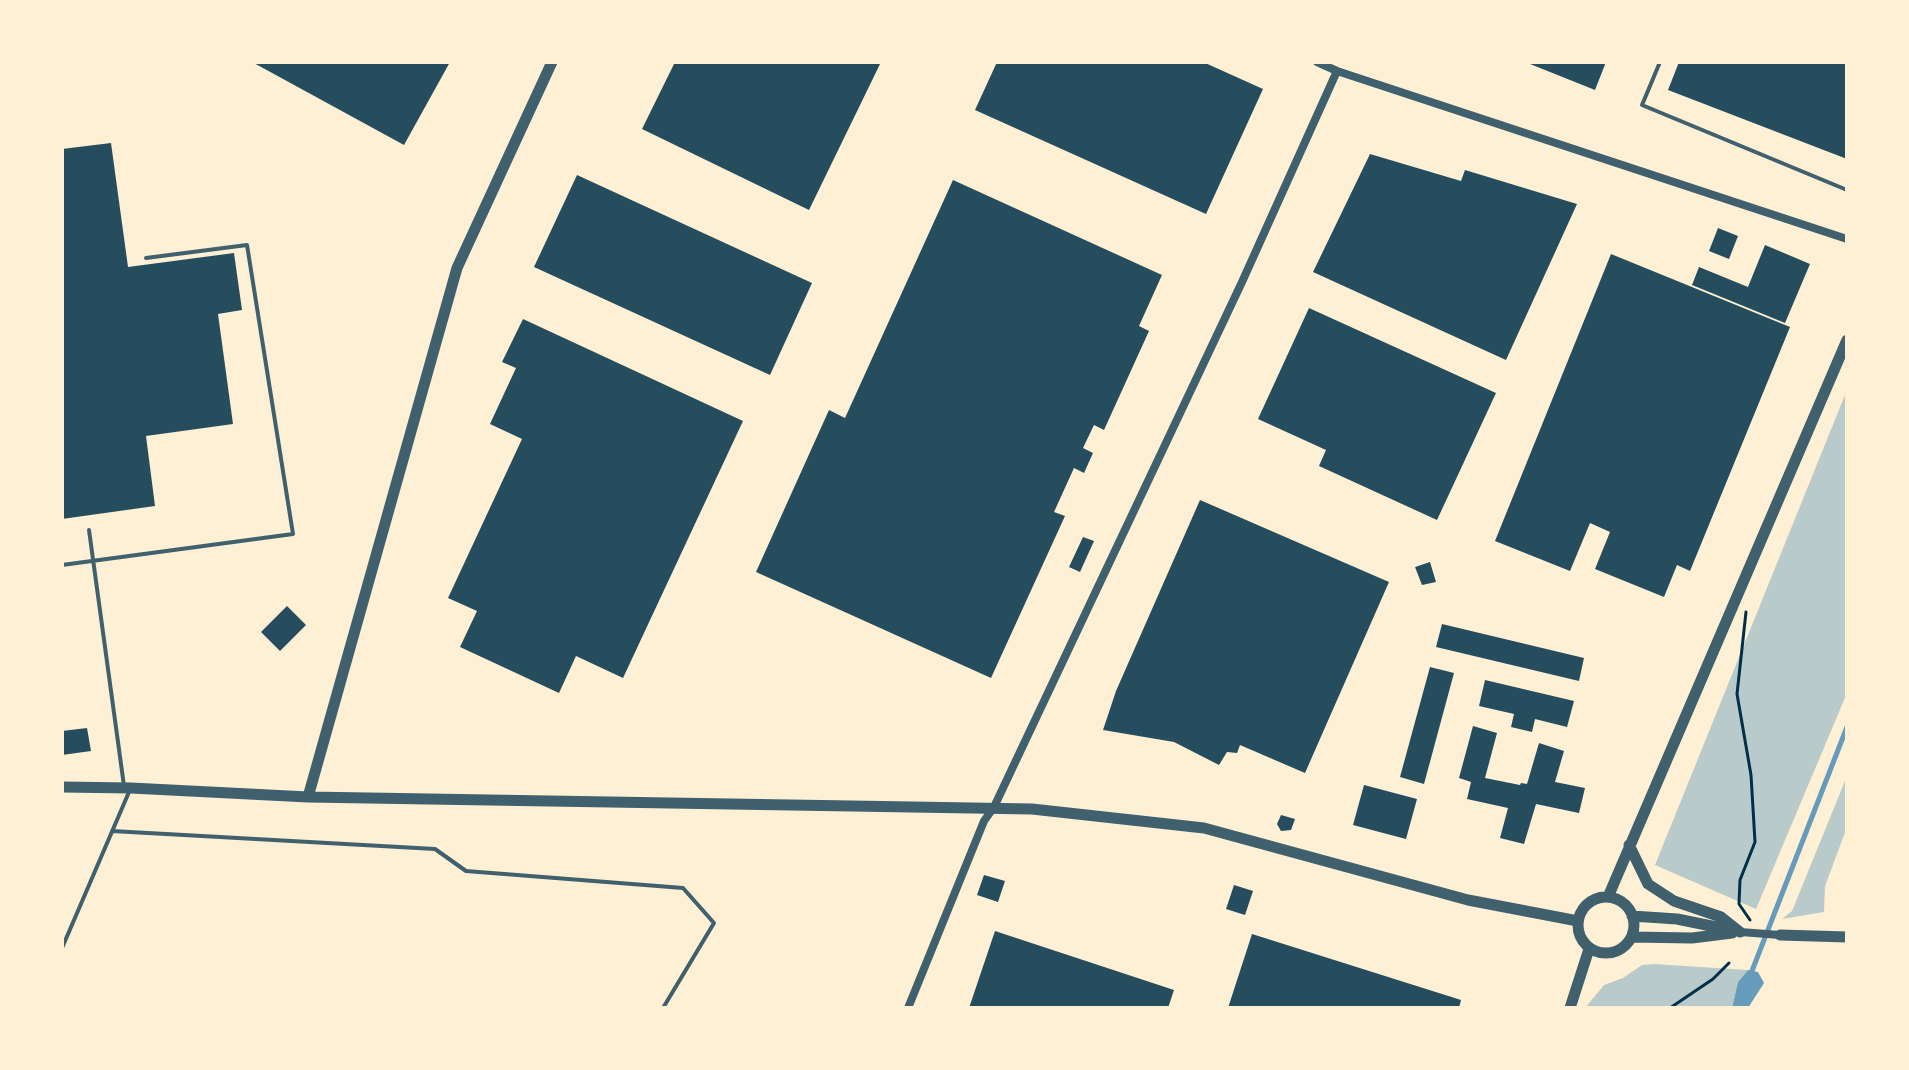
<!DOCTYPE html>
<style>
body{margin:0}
#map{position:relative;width:1909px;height:1070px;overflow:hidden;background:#fdf0d5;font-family:Commissioner,sans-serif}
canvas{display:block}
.frame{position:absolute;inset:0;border:64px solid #fdf0d5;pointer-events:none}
</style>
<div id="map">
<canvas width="1909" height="1070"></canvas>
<div class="frame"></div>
</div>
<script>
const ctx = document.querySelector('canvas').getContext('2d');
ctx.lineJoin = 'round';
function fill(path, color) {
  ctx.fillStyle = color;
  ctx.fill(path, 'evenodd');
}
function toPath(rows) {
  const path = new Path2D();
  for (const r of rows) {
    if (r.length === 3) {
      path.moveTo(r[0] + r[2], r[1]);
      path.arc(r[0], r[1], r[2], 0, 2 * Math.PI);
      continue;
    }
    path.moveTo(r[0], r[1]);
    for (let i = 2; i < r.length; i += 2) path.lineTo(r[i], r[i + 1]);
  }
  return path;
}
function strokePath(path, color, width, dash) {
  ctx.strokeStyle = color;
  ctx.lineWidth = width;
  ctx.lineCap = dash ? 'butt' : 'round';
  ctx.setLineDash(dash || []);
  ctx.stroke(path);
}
fill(toPath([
 [1847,390,1847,693,1756,909,1655,865],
 [1847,776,1847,827,1825,886,1824,912,1782,919,1792,911],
 [1654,964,1748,970,1738,982,1732,1008,1585,1008,1604,985,1623,978,1642,965]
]), '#b9caca');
fill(toPath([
 [1748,970,1758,972,1764,983,1748,1008,1732,1008,1738,982]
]), '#669bbc');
strokePath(toPath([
 [1750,976,1847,727]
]), '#669bbc', 5);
fill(toPath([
 [252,62,450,62,404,145],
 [675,62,881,62,809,210,642,129],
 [997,62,1203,62,1263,89,1206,214,975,110],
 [1525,62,1606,62,1595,90],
 [1679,62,1847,62,1847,159,1668,90],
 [111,143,128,267,234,253,242,310,218,314,233,424,146,436,155,506,62,519,62,149],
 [1370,154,1461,181,1465,170,1577,204,1506,360,1313,272],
 [577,175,812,283,770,375,534,267],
 [953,180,1162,275,1139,326,1149,331,1104,430,1094,425,1083,448,1093,453,1084,473,1074,468,1054,512,1065,516,991,678,756,572,829,410,845,418],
 [1718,228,1738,236,1729,259,1709,251],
 [1765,245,1810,264,1785,323,1692,285,1699,267,1748,287],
 [1611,254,1790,327,1690,571,1677,565,1664,597,1595,569,1610,532,1590,523,1570,571,1495,541],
 [1309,308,1496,393,1437,520,1319,466,1326,450,1258,419],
 [523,319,743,421,623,678,576,656,559,693,460,647,477,611,448,598,522,439,490,424,516,368,502,362],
 [1200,500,1389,582,1305,773,1240,745,1237,753,1227,752,1219,765,1174,742,1103,730,1116,691],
 [1083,537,1094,541,1080,572,1069,567],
 [1430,562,1436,582,1422,585,1415,567],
 [287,606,306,625,280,651,261,632],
 [1442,624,1584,658,1579,681,1436,647],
 [1430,667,1454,673,1424,784,1400,777],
 [1485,680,1574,701,1567,727,1535,719,1532,732,1511,727,1514,714,1479,706],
 [1473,726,1497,733,1485,778,1520,785,1521,783,1527,784,1539,743,1564,751,1555,782,1585,788,1579,813,1536,804,1524,844,1500,838,1508,808,1467,799,1471,782,1459,778],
 [87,728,91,751,62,755,62,731],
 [1364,785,1417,799,1406,839,1353,825],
 [1281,815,1295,819,1291,830,1281,831,1277,824],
 [984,875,1005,881,998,902,977,895],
 [1234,885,1253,891,1245,915,1226,909],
 [995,931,1174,990,1168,1008,969,1008],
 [1252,934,1461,1000,1459,1008,1228,1008]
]), '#264d5e');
strokePath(toPath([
 [1746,612,1737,694,1751,775,1755,842,1740,880,1739,904,1750,920],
 [1670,1008,1713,979,1729,963]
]), '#003049', 3);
strokePath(toPath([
 [1660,62,1642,105,1847,190],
 [89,530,124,786],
 [62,565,293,534,247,245,146,258],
 [112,831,435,849,466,871,683,888,714,923,663,1008],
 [62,948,129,792]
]), '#3f606c', 4);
strokePath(toPath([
 [1317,62,1337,71,1847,239],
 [1740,932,1780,935],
 [908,1008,984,821,994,807,1242,282,1337,71]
]), '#3f606c', 8);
strokePath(toPath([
 [62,787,131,788,308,797,1032,809,1204,828,1468,900,1578,921],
 [308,797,457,268,552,62],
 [1629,845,1648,884,1674,901,1721,917,1740,932],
 [1606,925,28],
 [1608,897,1847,340],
 [1632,916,1677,919,1736,931],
 [1780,935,1847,937],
 [1632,937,1692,938,1732,933],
 [1570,1008,1589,949]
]), '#3f606c', 11);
</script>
